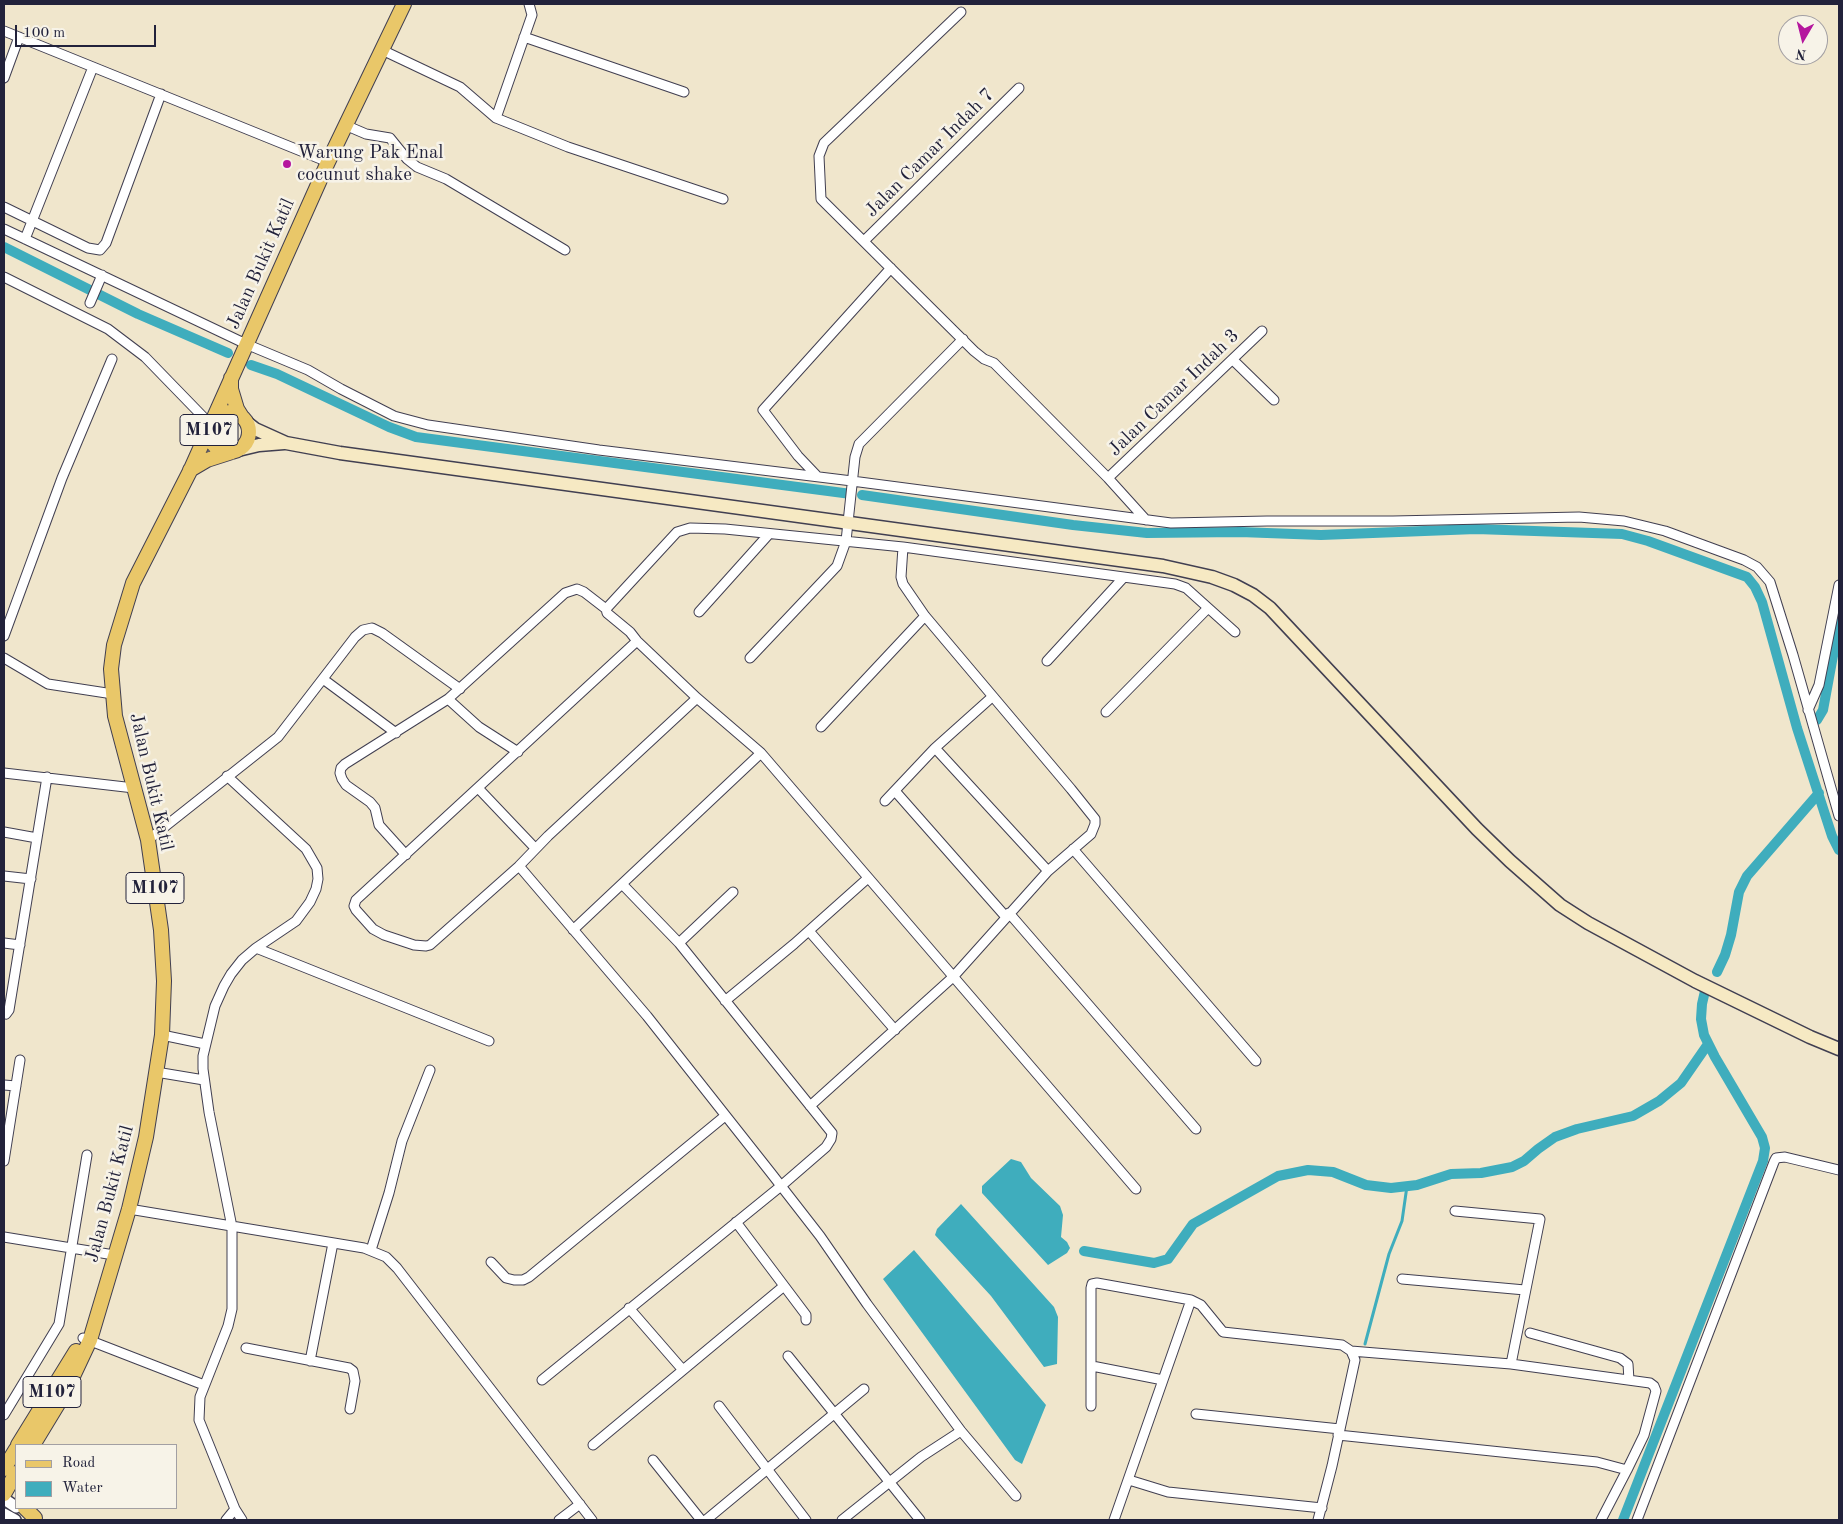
<!DOCTYPE html>
<style>
body{margin:0}
#map{position:relative;width:1843px;height:1524px;overflow:hidden;background:#f0e6cc;font-family:"Old Standard TT",serif}
canvas{display:block}
.frame{position:absolute;inset:0;border:5px solid #22223b;pointer-events:none}
.legend{position:absolute;left:15px;top:1444px;width:162px;height:65px;box-sizing:border-box;background:#f7f3e8;border:1px solid #a29fa3;margin:0;padding:6px 9px;list-style:none;font-size:15px;color:#22223b}
.legend li{display:flex;align-items:center;gap:10px;height:25px}
.legend b{width:25px;border:1px solid #a29fa3}
.north{position:absolute;left:1778px;top:15px;width:50px;height:50px;box-sizing:border-box;background:#f7f3e8;border:1px solid #a29fa3;border-radius:50%;rotate:188deg;font-size:14px;font-weight:700;line-height:20px;text-align:center;color:#22223b}
.north::after{content:'';display:block;margin:auto;width:18px;height:22px;background:#b5179e;clip-path:polygon(50% 0,100% 100%,50% 72%,0 100%)}
.scale{position:absolute;left:15px;top:25px;width:141px;height:22px;box-sizing:border-box;border:2px solid #22223b;border-top:0;padding-left:6px;font-size:15px;line-height:18px;white-space:nowrap;color:#22223b;-webkit-text-stroke:4px #f7f3e8;paint-order:stroke}
</style>
<div id="map">
<canvas width="1843" height="1524"></canvas>
<div class="frame"></div>
<ul class="legend">
<li><b style="height:6px;background:#e9c769"></b>Road</li>
<li><b style="height:14px;background:#3fadbd"></b>Water</li>
</ul>
<div class="north">N</div>
<div class="scale">100 m</div>
</div>
<script>
const ctx = document.querySelector('canvas').getContext('2d');
ctx.lineJoin = 'round';
function fill(path, color) {
  ctx.fillStyle = color;
  ctx.fill(path, 'evenodd');
}
function toPath(rows) {
  const path = new Path2D();
  for (const r of rows) {
    if (r.length === 3) {
      path.moveTo(r[0] + r[2], r[1]);
      path.arc(r[0], r[1], r[2], 0, 2 * Math.PI);
      continue;
    }
    path.moveTo(r[0], r[1]);
    for (let i = 2; i < r.length; i += 2) path.lineTo(r[i], r[i + 1]);
  }
  return path;
}
function strokePath(path, color, width, dash) {
  ctx.strokeStyle = color;
  ctx.lineWidth = width;
  ctx.lineCap = dash ? 'butt' : 'round';
  ctx.setLineDash(dash || []);
  ctx.stroke(path);
}
function drawText(font, color, halo, rows, align = 'center') {
  ctx.font = font + ' "Old Standard TT",serif';
  ctx.lineWidth = 5;
  ctx.setLineDash([]);
  ctx.textBaseline = 'middle';
  ctx.strokeStyle = halo;
  ctx.fillStyle = color;
  for (const [text, x, y, turn = 0] of rows) {
    ctx.save();
    ctx.translate(x, y);
    ctx.rotate((+turn || 0) * Math.PI / 180);
    ctx.textAlign = isNaN(turn) ? turn : align;
    if (halo) ctx.strokeText(text, 0, 0);
    ctx.fillText(text, 0, 0);
    ctx.restore();
  }
}
fill(toPath([
 [1011,1159,1021,1162,1031,1178,1060,1206,1063,1215,1061,1237,1067,1242,1070,1248,1067,1253,1048,1265,982,1193,982,1186],
 [961,1204,1054,1307,1058,1317,1057,1364,1044,1367,991,1296,935,1235,937,1229],
 [914,1250,1046,1405,1022,1464,1015,1460,883,1279]
]), '#3fadbd');
strokePath(toPath([
 [1365,1344,1389,1254,1402,1221,1407,1186]
]), '#3fadbd', 3);
strokePath(toPath([
 [4,247,138,314,228,353],
 [251,365,277,374,389,427,416,437,851,494],
 [862,495,1073,525,1147,533,1240,532,1321,535,1476,529,1622,534,1648,541,1747,577,1755,587,1762,602,1797,728,1832,836,1839,850],
 [1817,720,1823,710,1839,623],
 [1717,972,1725,955,1731,935,1739,892,1747,876,1819,793],
 [1084,1251,1154,1263,1168,1259,1193,1224,1278,1176,1308,1170,1333,1172,1366,1185,1391,1188,1417,1185,1451,1174,1481,1173,1512,1167,1524,1161,1538,1149,1555,1137,1577,1129,1633,1116,1659,1101,1681,1083,1708,1044],
 [1623,1520,1763,1161,1765,1148,1762,1137,1715,1057,1704,1035,1701,1019,1702,1004,1705,991]
]), '#3fadbd', 10);
const minor = toPath([
 [961,12,824,143,819,156,821,199,974,351,984,359,994,363,1108,478,1146,520],
 [4,31,328,162],
 [524,37,684,92],
 [382,50,460,87,496,118,568,147,723,199],
 [4,78,19,37],
 [496,118,532,15,529,4],
 [345,125,366,134,390,138,407,159,417,167,446,179,565,250],
 [4,207,88,248,100,250,106,243,161,94],
 [4,229,246,344,308,370,341,389,394,416,428,425,599,450,852,481,1171,523,1267,521,1393,521,1579,517,1624,521,1665,531,1744,560,1757,567,1770,582,1793,655,1839,816],
 [25,239,93,67],
 [864,241,1019,88],
 [4,277,108,329,145,357,211,425],
 [90,303,102,275],
 [1233,360,1274,400],
 [818,477,798,456,763,410,891,268],
 [1108,478,1262,331],
 [606,609,677,532,690,528,725,529,903,547,1175,584,1186,588,1235,632],
 [699,612,769,534],
 [4,636,62,478,112,359],
 [637,641,356,900,354,906,356,910,373,929,384,935,414,945,426,946,430,945,519,866,548,836,697,698],
 [4,658,48,684,113,694],
 [750,658,837,566,846,541,855,457,859,444,963,339],
 [1047,661,1124,577],
 [323,679,396,733],
 [448,699,479,727,518,752],
 [1808,710,1819,685,1839,585],
 [1106,712,1208,608],
 [821,727,925,616],
 [935,748,1048,871],
 [4,773,134,788],
 [227,776,306,849,317,868,318,879,316,889,310,902,296,921,256,948,242,960,231,974,224,986,215,1006,203,1056,203,1069,209,1112,232,1227,232,1309,228,1326,200,1397,199,1420,235,1509,242,1520],
 [478,788,535,848],
 [895,791,1006,917],
 [885,801,935,748,992,697],
 [4,832,37,838],
 [148,840,278,737,355,637,363,630,372,628,382,633,460,689],
 [1073,849,1256,1061],
 [406,855,379,825,375,808,370,802,346,785,342,779,340,773,341,768,345,764,448,699,565,593,577,589,584,592,606,609,607,613,630,632,637,641,697,698,761,753,1136,1189],
 [519,866,647,1016,771,1173,820,1236,867,1304,961,1431,1016,1496],
 [4,876,31,879],
 [1009,913,1196,1129],
 [573,930,761,753],
 [809,931,895,1030],
 [4,943,20,945],
 [679,943,733,892],
 [256,948,489,1041],
 [725,1001,794,944,868,878],
 [4,1013,6,1014,9,1010,47,777],
 [162,1035,205,1044],
 [156,1072,204,1080],
 [4,1085,16,1086],
 [810,1106,953,977,1048,871,1091,834,1095,824,1095,819,1071,789,925,616,903,584,901,577,903,547],
 [4,1161,20,1060],
 [129,1209,364,1248,386,1257,397,1268,592,1520],
 [1455,1211,1540,1219,1511,1364],
 [736,1222,806,1315,806,1320],
 [4,1237,114,1255],
 [371,1250,389,1193,402,1141,430,1070],
 [491,1262,506,1278,514,1280,523,1280,529,1277,725,1116],
 [1402,1279,1525,1290],
 [629,1308,682,1369],
 [1530,1333,1620,1358,1628,1364,1629,1380],
 [83,1338,204,1385],
 [246,1348,349,1368,353,1371,355,1381,350,1409],
 [788,1356,920,1520],
 [310,1361,333,1243],
 [1092,1366,1163,1380],
 [542,1380,781,1186,826,1147,831,1139,832,1133,679,943,623,885],
 [719,1406,806,1520],
 [1091,1406,1091,1288,1092,1284,1097,1283,1191,1300,1201,1305,1223,1332,1342,1345,1351,1351,1511,1364,1650,1383,1654,1386,1656,1391,1644,1435,1627,1470],
 [1196,1414,1340,1429],
 [4,1415,59,1324,87,1155],
 [1338,1435,1597,1462,1627,1470,1601,1520],
 [593,1445,784,1286],
 [653,1460,701,1520],
 [1129,1480,1168,1492,1322,1508],
 [226,1520,235,1509],
 [559,1520,580,1504],
 [706,1520,864,1389],
 [842,1520,921,1457,961,1431],
 [1114,1520,1191,1300],
 [1318,1520,1332,1466,1355,1360,1351,1351],
 [1637,1520,1774,1162,1776,1158,1785,1157,1839,1170]
]);
const tertiary = toPath([
 [4,1499,16,1507],
 [4,1514,15,1520]
]);
const secondary = toPath([
 [246,422,255,429,286,443,340,453,1163,566,1212,577,1234,585,1253,595,1270,608,1477,829,1510,861,1560,905,1588,923,1695,981,1810,1037,1839,1049],
 [238,450,259,445,284,443]
]);
const primary = toPath([
 [231,378,231,389,237,409,242,417],
 [229,432,20],
 [190,470,207,460,232,452],
 [18,1445,76,1351],
 [33,1445,67,1389,90,1340,129,1209,146,1137,162,1035,164,981,161,930,148,840,115,716,111,669,114,645,133,583,190,471,328,162,404,4],
 [4,1469,16,1449],
 [4,1494,16,1473],
 [25,1508,35,1518]
]);
strokePath(minor, '#413f51', 11);
strokePath(tertiary, '#413f51', 14);
strokePath(secondary, '#413f51', 15);
strokePath(primary, '#413f51', 16);
strokePath(minor, '#fff', 9);
strokePath(tertiary, '#fff', 11);
strokePath(secondary, '#f6e9c3', 12);
strokePath(primary, '#e9c769', 14);
for (const [x, y, r, color] of [
 [287,164,5,"#b5179e"]
]) {
  const dot = new Path2D();
  dot.arc(x, y, r, 0, 2 * Math.PI);
  ctx.fillStyle = color;
  ctx.fill(dot);
  strokePath(dot, '#f7f3e8', 2);
}
for (const [x, y, w] of [
 [209,430,58],
 [155,888,58],
 [52,1392,58]
]) {
  const box = new Path2D();
  box.roundRect(x - w / 2, y - 15.5, w, 31, 4);
  ctx.fillStyle = '#f7f3e8';
  ctx.fill(box);
  strokePath(box, '#22223b', 1);
}
drawText('bold 18px', '#22223b', null, [
 ["M107",209,430],
 ["M107",155,888],
 ["M107",52,1392]
]);
drawText('19px', '#22223b', '#f7f3e8', [
 ["Warung Pak Enal",297,153],
 ["cocunut shake",297,175]
], 'left');
drawText('19px', '#22223b', '#f7f3e8', [
 ["Jalan Camar Indah 7",930,153,-45],
 ["Jalan Bukit Katil",261,264,-66],
 ["Jalan Camar Indah 3",1174,393,-44],
 ["Jalan Bukit Katil",151,782,77],
 ["Jalan Bukit Katil",110,1194,-75]
]);
</script>
